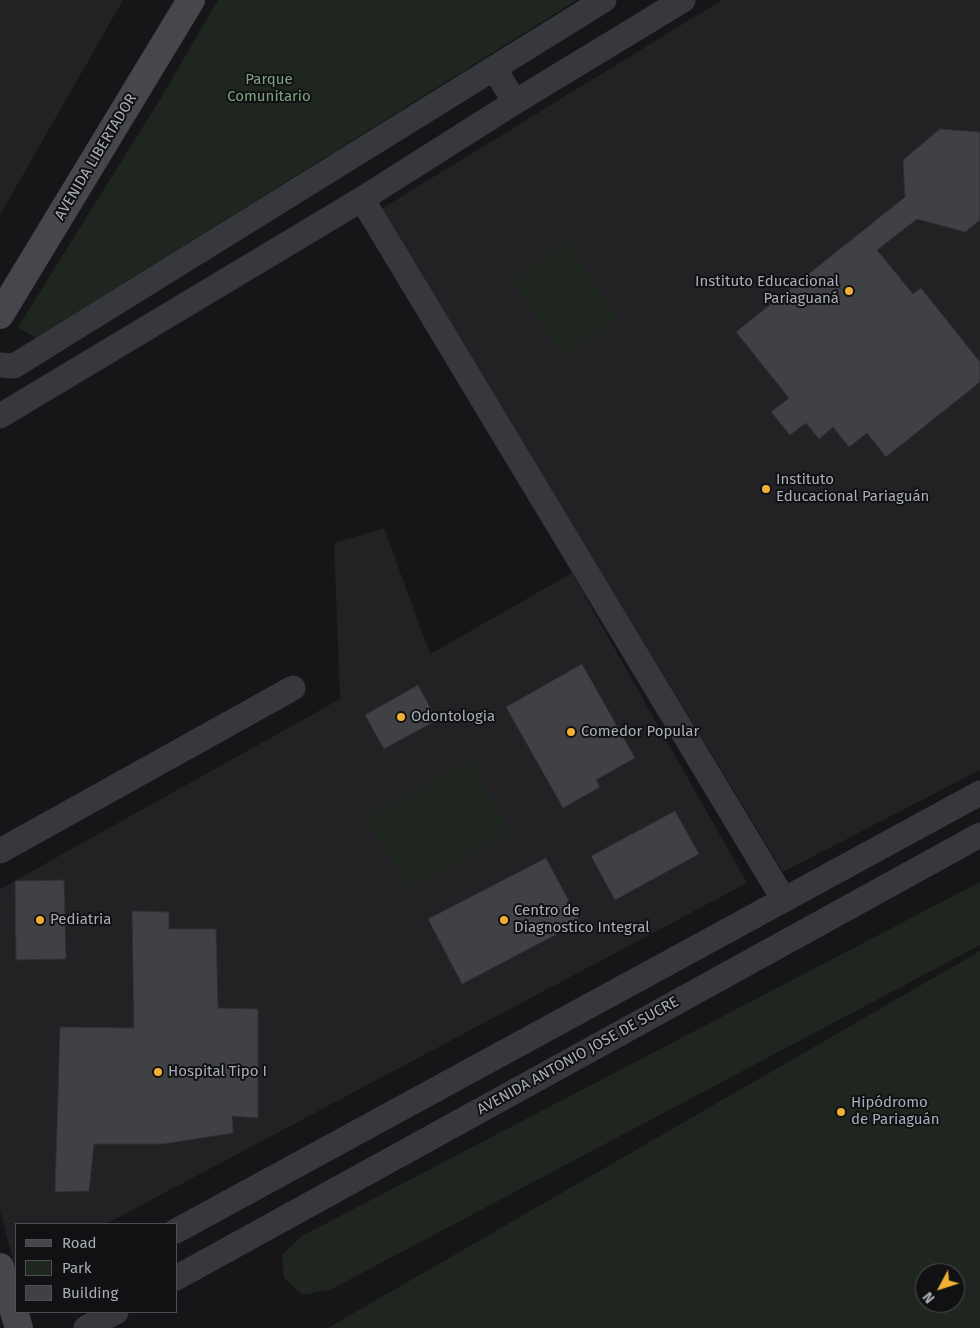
<!DOCTYPE html>
<meta charset="utf-8">
<style>
body{margin:0}
#map{position:relative;width:980px;height:1328px;overflow:hidden;background:#161618;font-family:"Fira Sans",sans-serif}
canvas{display:block}
.legend{position:absolute;left:15px;top:1223px;width:162px;height:90px;box-sizing:border-box;background:#111113;border:1px solid #4d4f55;margin:0;padding:6px 9px;list-style:none;font-size:15px;color:#a8adb8}
.legend li{display:flex;align-items:center;gap:10px;height:25px}
.legend b{width:25px;border:1px solid #4d4f55}
.north{position:absolute;left:915px;top:1263px;width:50px;height:50px;box-sizing:border-box;background:#111113;border:1px solid #4d4f55;border-radius:50%;rotate:230deg;font-size:14px;font-weight:700;line-height:20px;text-align:center;color:#a8adb8}
.north::after{content:'';display:block;margin:auto;width:18px;height:22px;background:#f2b134;clip-path:polygon(50% 0,100% 100%,50% 72%,0 100%)}
</style>
<div id="map">
<canvas width="980" height="1328"></canvas>
<ul class="legend">
<li><b style="height:6px;background:#45474d"></b>Road</li>
<li><b style="height:14px;background:#1e261f"></b>Park</li>
<li><b style="height:14px;background:#404145"></b>Building</li>
</ul>
<div class="north">N</div>
</div>
<script>
const ctx = document.querySelector('canvas').getContext('2d');
ctx.lineJoin = 'round';
function fill(path, color) {
  ctx.fillStyle = color;
  ctx.fill(path, 'evenodd');
}
function toPath(rows) {
  const path = new Path2D();
  for (const r of rows) {
    path.moveTo(r[0], r[1]);
    for (let i = 2; i < r.length; i += 2) path.lineTo(r[i], r[i + 1]);
  }
  return path;
}
function strokePath(path, color, width, dash) {
  ctx.strokeStyle = color;
  ctx.lineWidth = width;
  ctx.lineCap = dash ? 'butt' : 'round';
  ctx.setLineDash(dash || []);
  ctx.stroke(path);
}
function drawText(font, color, halo, rows, align = 'center') {
  ctx.font = font + ' "Fira Sans",sans-serif';
  ctx.lineWidth = 4;
  ctx.setLineDash([]);
  ctx.textBaseline = 'middle';
  ctx.strokeStyle = halo;
  ctx.fillStyle = color;
  for (const [text, x, y, turn = 0] of rows) {
    ctx.save();
    ctx.translate(x, y);
    ctx.rotate((+turn || 0) * Math.PI / 180);
    ctx.textAlign = isNaN(turn) ? turn : align;
    if (halo) ctx.strokeText(text, 0, 0);
    ctx.fillText(text, 0, 0);
    ctx.restore();
  }
}
fill(toPath([
 [0,0,123,0,0,215],
 [722,0,980,0,980,770,783,872,381,209],
 [384,528,430,654,572,573,747,883,106,1224,16,1224,16,1272,0,1210,0,889,340,699,334,543]
]), '#222225');
fill(toPath([
 [218,0,577,0,36,338,18,327,162,96],
 [566,241,619,318,563,356,511,280],
 [471,761,510,833,406,889,367,818],
 [980,882,980,945,330,1290,302,1295,284,1278,282,1255,302,1236],
 [980,951,980,1328,328,1328],
 [925,1273,955,1273,955,1303,925,1303]
]), '#1e261f');
const building = toPath([
 [940,129,980,132,980,220,965,232,917,219,877,250,913,294,921,288,980,362,980,382,886,457,867,433,849,447,833,427,819,439,806,423,790,435,771,412,789,398,736,332,905,197,903,160,940,129],
 [582,664,635,758,596,780,600,787,563,808,506,707,582,664],
 [418,685,437,720,384,749,365,715,418,685],
 [675,811,699,854,615,900,591,856,675,811],
 [546,858,580,922,462,984,428,919,546,858],
 [64,880,66,959,16,960,15,881,64,880],
 [132,911,169,912,169,929,216,929,218,1008,258,1009,258,1118,232,1116,233,1133,163,1144,94,1144,89,1191,55,1192,60,1027,134,1028,132,911]
]);
fill(building, '#404145');
strokePath(building, '#303034', 1);
strokePath(toPath([
 [494,68,515,102],
 [362,199,784,900],
 [0,365,14,366,604,0],
 [0,416,362,199,515,102,683,0],
 [0,851,293,688],
 [176,1231,980,793],
 [176,1278,980,835],
 [86,1328,116,1312]
]), '#37383d', 25);
strokePath(toPath([
 [0,315,191,0],
 [0,1267,19,1328]
]), '#45474d', 28);
for (const [x, y, r, color] of [
 [849,291,5,"#f2b134"],
 [766,489,5,"#f2b134"],
 [401,717,5,"#f2b134"],
 [571,732,5,"#f2b134"],
 [40,920,5,"#f2b134"],
 [504,920,5,"#f2b134"],
 [158,1072,5,"#f2b134"],
 [841,1112,5,"#f2b134"]
]) {
  const dot = new Path2D();
  dot.arc(x, y, r, 0, 2 * Math.PI);
  ctx.fillStyle = color;
  ctx.fill(dot);
  strokePath(dot, '#111113', 2);
}
drawText('15px', '#7fa381', '#111113', [
 ["Parque",269,80],
 ["Comunitario",269,97]
]);
drawText('15px', '#a8adb8', '#111113', [
 ["AVENIDA LIBERTADOR",96,157,-59],
 ["AVENIDA ANTONIO JOSE DE SUCRE",578,1056,-29]
]);
drawText('15px', '#a8adb8', '#111113', [
 ["Instituto Educacional",839,282,"right"],
 ["Pariaguaná",839,299,"right"],
 ["Instituto",776,480],
 ["Educacional Pariaguán",776,497],
 ["Odontologia",411,717],
 ["Comedor Popular",581,732],
 ["Centro de",514,911],
 ["Diagnostico Integral",514,928],
 ["Pediatria",50,920],
 ["Hospital Tipo I",168,1072],
 ["Hipódromo",851,1103],
 ["de Pariaguán",851,1120]
], 'left');
</script>
